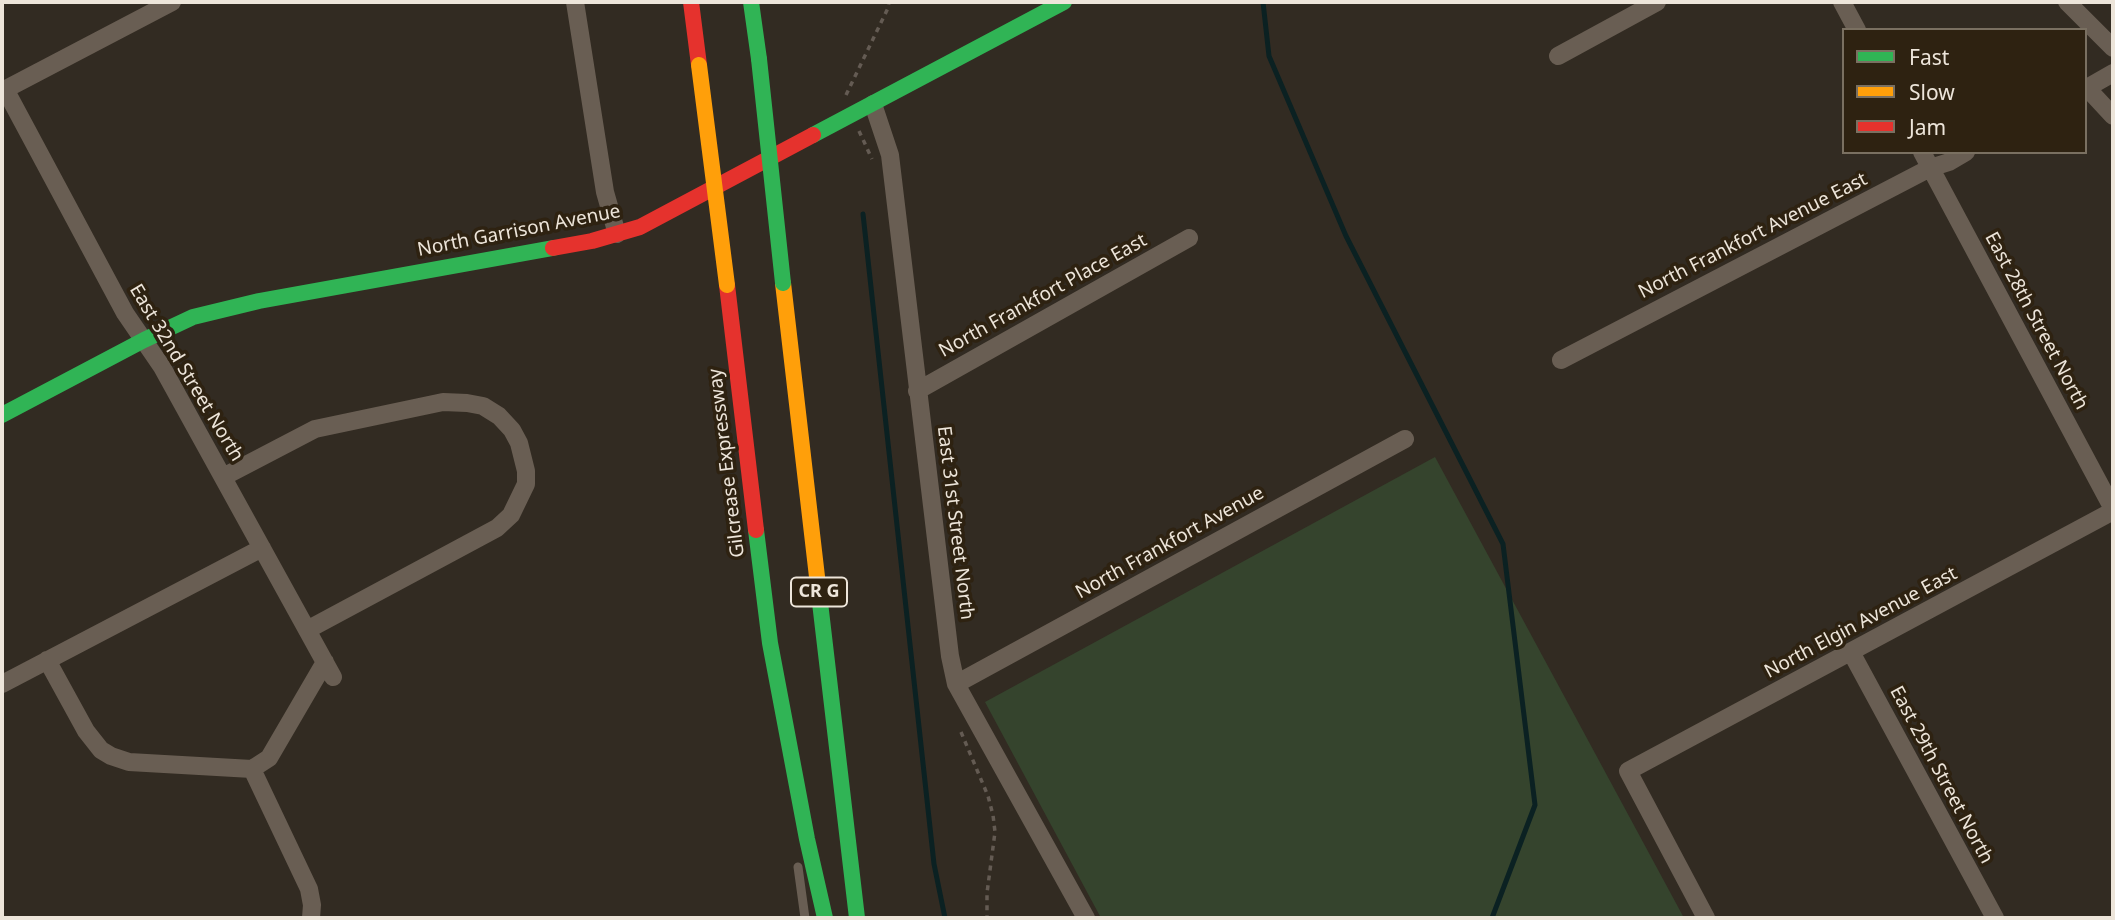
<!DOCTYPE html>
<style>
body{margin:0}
#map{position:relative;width:2115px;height:920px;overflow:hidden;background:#322b22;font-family:"Noto Sans",sans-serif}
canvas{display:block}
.frame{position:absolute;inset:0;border:4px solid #ede5da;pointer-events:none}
.legend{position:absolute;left:1842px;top:28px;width:245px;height:126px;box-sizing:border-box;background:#2e2211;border:2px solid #7a7061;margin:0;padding:9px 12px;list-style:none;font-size:21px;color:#ede5da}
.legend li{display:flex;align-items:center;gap:14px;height:35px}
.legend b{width:35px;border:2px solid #7a7061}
</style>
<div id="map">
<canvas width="2115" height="920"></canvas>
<div class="frame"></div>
<ul class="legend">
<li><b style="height:9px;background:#30b455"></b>Fast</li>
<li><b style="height:9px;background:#ff9f0a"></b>Slow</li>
<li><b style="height:9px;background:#e5322d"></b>Jam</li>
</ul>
</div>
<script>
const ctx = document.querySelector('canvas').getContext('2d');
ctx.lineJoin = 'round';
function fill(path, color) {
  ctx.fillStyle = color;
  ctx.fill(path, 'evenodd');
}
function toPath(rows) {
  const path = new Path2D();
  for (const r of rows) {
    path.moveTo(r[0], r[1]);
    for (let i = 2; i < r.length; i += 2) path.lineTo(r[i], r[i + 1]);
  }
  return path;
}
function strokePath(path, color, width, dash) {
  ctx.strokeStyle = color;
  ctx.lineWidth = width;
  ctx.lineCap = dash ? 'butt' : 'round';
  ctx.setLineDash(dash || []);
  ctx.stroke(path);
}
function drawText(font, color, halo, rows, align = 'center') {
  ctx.font = font + ' "Noto Sans",sans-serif';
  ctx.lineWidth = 7;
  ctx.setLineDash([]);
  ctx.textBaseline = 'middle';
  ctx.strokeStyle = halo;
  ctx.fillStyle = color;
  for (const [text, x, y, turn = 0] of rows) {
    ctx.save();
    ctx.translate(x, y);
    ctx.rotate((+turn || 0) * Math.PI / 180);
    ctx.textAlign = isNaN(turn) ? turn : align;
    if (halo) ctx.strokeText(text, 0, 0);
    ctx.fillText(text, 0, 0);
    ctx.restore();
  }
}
fill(toPath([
 [1435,457,1684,918,1101,918,985,702]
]), '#35442d');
strokePath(toPath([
 [1263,2,1269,56,1346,236,1503,544,1535,805,1492,918],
 [863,214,934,864,945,918]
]), '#0b2122', 5);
strokePath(toPath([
 [846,95,888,8,889,2],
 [859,131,872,159],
 [961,732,988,796,993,815,995,832,987,893,987,918]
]), '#645b53', 3.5, [5, 5]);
strokePath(toPath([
 [798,867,805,918]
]), '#695e53', 9);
strokePath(toPath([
 [575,2,605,192,617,234],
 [1842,2,1857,30],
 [2067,2,2113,48],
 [1558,56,1657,2],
 [2087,88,2113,116],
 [5,89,125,313,162,367,333,677],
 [2085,89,2113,73],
 [2,91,172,2],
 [873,104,890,155,950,656,956,684,1086,918],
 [1922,152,2113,509],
 [1561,360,1930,168,1949,162,1966,152],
 [917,391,1189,238],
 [223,477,315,429,443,402,467,403,483,406,499,416,512,430,519,443,526,471,526,484,511,515,497,528,307,630],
 [1851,652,1995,918],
 [47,660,86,731,101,750,111,756,129,762,252,769,269,758,325,662],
 [2,684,262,548],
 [956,684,1405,439],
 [252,769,309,889,312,905,311,918],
 [1706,918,1628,771,2113,511]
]), '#695e53', 18);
strokePath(toPath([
 [751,2,759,59],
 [813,135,1064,2],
 [2,415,144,340,193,317,259,301,553,248],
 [756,530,770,643,807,839,825,918],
 [819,594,857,918]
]), '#30b455', 16);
strokePath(toPath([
 [783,283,819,594]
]), '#ff9f0a', 16);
strokePath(toPath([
 [691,2,699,65],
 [553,248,592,241,640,227,813,135],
 [727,285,756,530]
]), '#e5322d', 16);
strokePath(toPath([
 [759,59,783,283]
]), '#30b455', 16);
strokePath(toPath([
 [699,65,727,285]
]), '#ff9f0a', 16);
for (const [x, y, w] of [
 [819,592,56]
]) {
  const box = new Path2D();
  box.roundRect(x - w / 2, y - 14.5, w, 29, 5);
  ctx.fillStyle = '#2e2211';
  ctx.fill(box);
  strokePath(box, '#ede5da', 2);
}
drawText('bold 18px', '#ede5da', null, [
 ["CR G",819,592]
]);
drawText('19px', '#ede5da', '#2e2211', [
 ["North Garrison Avenue",519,231,-11],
 ["North Frankfort Avenue East",1753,236,-27],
 ["North Frankfort Place East",1043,296,-29],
 ["East 28th Street North",2036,321,62],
 ["East 32nd Street North",186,373,59],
 ["Gilcrease Expressway",727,463,-97],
 ["East 31st Street North",955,523,83],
 ["North Frankfort Avenue",1170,543,-29],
 ["North Elgin Avenue East",1861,623,-28],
 ["East 29th Street North",1941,775,62]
]);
</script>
